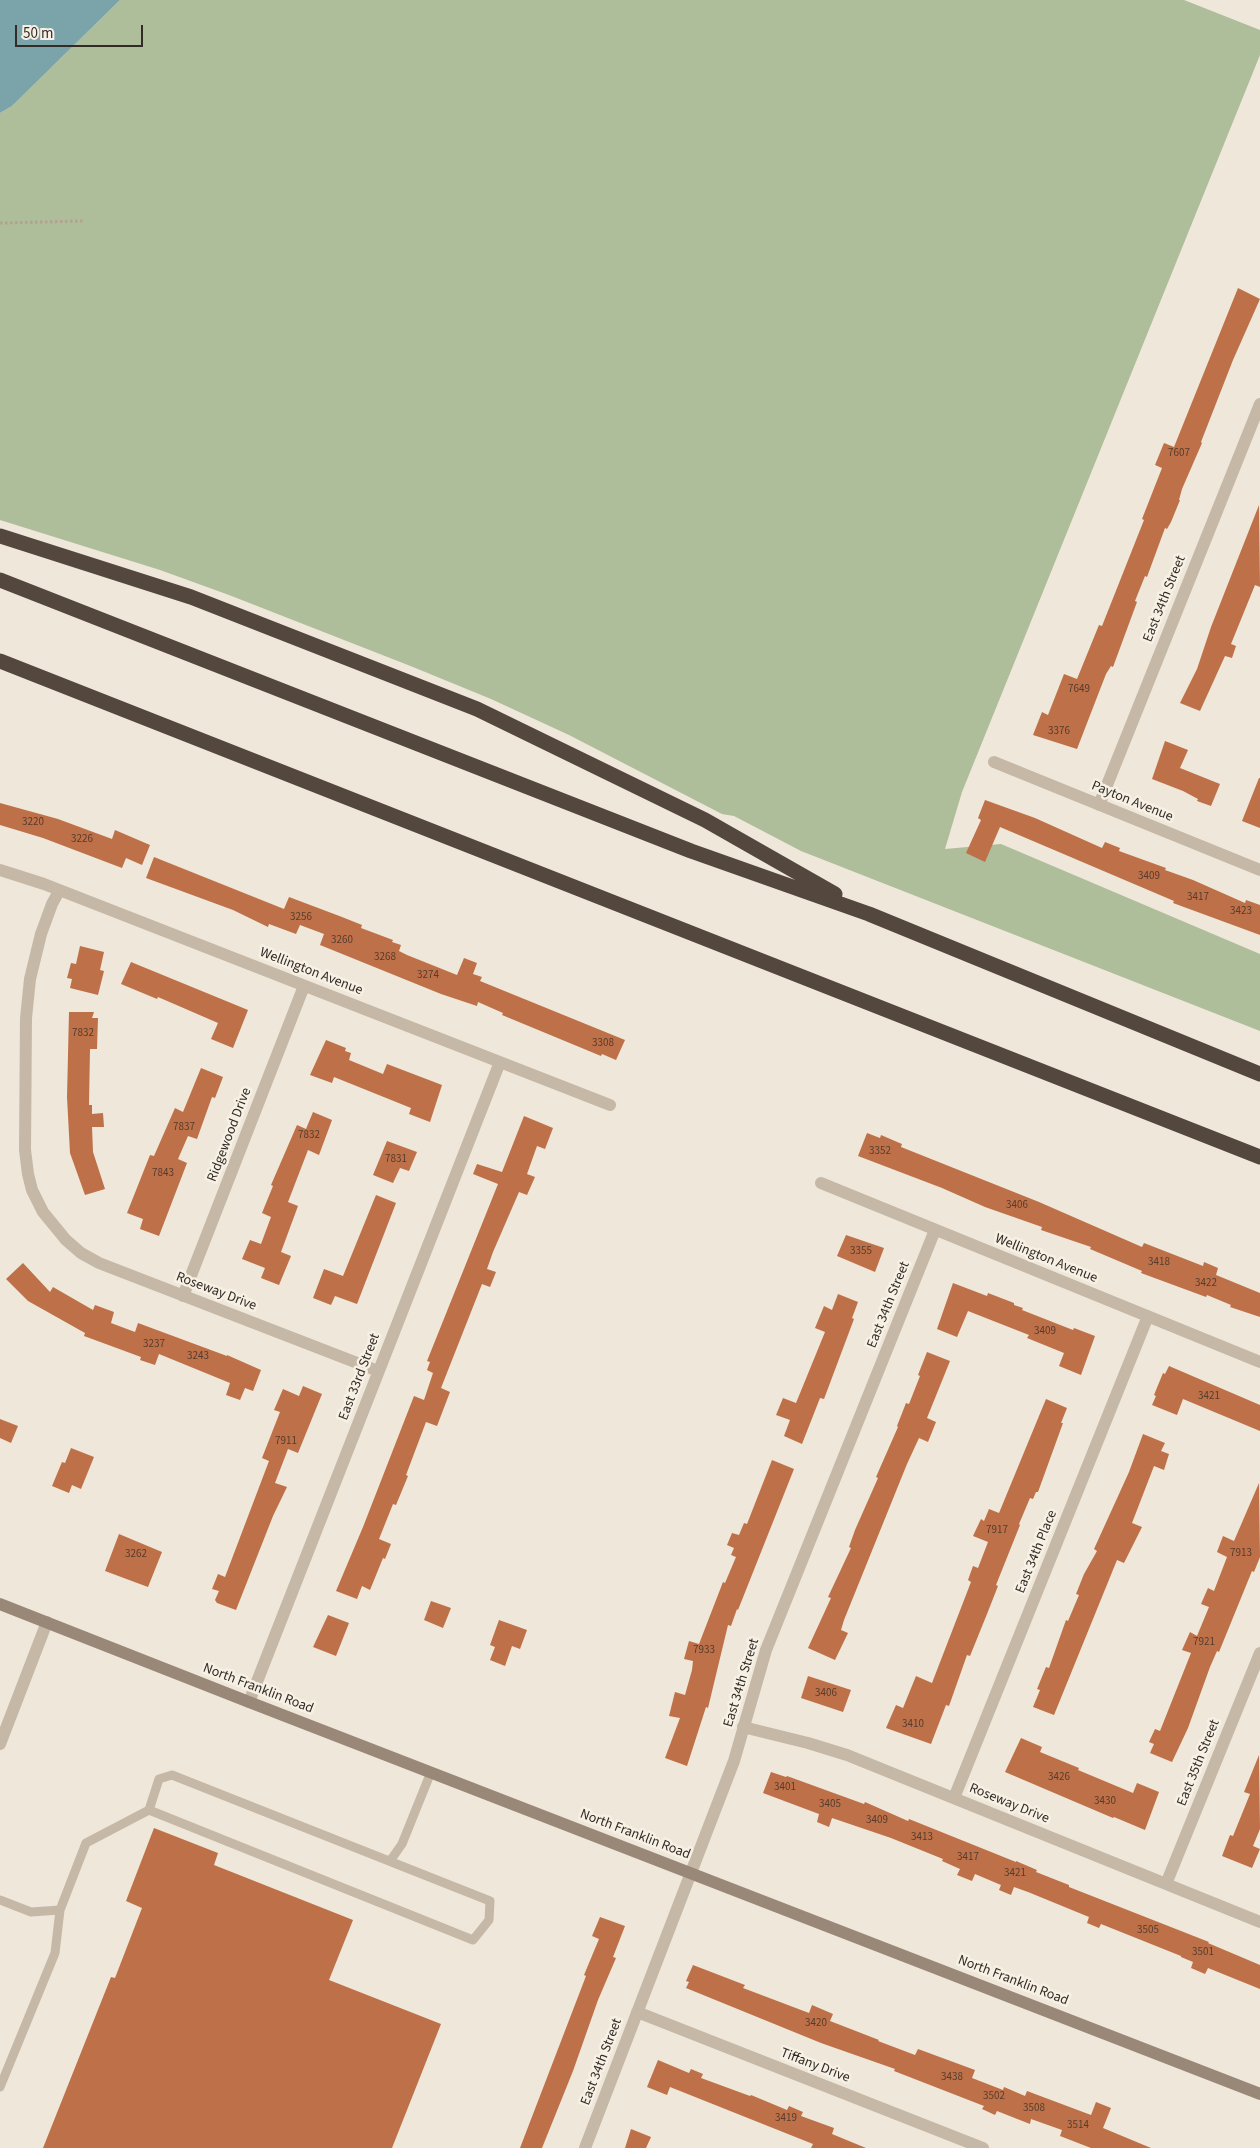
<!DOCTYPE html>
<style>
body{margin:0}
#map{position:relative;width:1260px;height:2148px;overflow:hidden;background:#efe7d9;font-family:"Source Sans 3",sans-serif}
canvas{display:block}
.scale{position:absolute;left:15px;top:25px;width:128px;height:22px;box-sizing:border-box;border:2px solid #332b26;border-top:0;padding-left:6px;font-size:15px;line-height:18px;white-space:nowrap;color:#332b26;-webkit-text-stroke:4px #f7f1e5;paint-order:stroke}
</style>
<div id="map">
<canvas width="1260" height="2148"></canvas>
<div class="scale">50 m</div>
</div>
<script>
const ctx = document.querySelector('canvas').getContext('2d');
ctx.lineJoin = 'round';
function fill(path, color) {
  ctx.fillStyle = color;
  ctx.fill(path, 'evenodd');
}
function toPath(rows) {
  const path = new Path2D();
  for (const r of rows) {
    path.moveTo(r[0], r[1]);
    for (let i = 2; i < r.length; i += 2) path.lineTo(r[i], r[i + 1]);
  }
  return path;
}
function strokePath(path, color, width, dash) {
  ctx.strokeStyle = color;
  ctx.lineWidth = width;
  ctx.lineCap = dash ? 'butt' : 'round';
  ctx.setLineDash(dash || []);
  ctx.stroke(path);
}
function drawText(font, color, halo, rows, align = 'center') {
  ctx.font = font + ' "Source Sans 3",sans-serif';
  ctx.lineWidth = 5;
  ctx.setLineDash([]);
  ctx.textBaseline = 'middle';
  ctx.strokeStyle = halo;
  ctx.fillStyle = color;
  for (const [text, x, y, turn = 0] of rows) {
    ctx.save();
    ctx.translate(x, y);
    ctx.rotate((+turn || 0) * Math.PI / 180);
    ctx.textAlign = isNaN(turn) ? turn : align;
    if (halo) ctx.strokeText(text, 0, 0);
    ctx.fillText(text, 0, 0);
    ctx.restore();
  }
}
fill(toPath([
 [120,0,1184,0,1260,30,1260,55,962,792,945,849,1001,844,1260,954,1260,1031,801,851,734,816,722,814,569,735,491,699,413,667,229,595,160,570,0,520,0,113,12,106]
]), '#aebd9a');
fill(toPath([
 [0,0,120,0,12,106,0,113]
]), '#7aa3aa');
fill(toPath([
 [1238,288,1260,299,1233,360,1201,442,1202,443,1182,489,1179,500,1180,500,1171,522,1167,529,1165,528,1147,577,1145,576,1135,601,1137,602,1113,667,1111,666,1106,674,1077,749,1033,735,1042,712,1048,715,1064,674,1077,679,1099,625,1102,626,1144,520,1142,519,1162,468,1155,465,1164,443,1174,447],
 [1259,505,1260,587,1255,585,1231,644,1236,646,1232,658,1225,656,1200,711,1180,703,1197,669,1211,627],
 [1165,741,1188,750,1180,768,1220,784,1211,806,1197,801,1198,799,1183,791,1152,779],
 [1259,778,1260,778,1260,828,1242,821],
 [985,800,1035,818,1102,848,1105,842,1120,848,1119,851,1166,868,1165,870,1193,880,1245,903,1246,900,1260,905,1260,935,1173,903,1174,901,1000,827,985,862,966,853,981,820,978,818],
 [0,803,58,819,112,839,115,830,150,845,142,865,126,858,122,868,43,838,0,825],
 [154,857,284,909,289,897,342,917,362,925,361,928,393,940,392,942,401,945,399,951,407,955,457,975,464,958,477,963,473,974,482,977,480,981,625,1040,616,1060,602,1054,601,1056,502,1015,503,1013,478,1002,477,1006,441,994,320,945,324,934,300,925,296,934,269,924,268,927,233,910,146,878],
 [80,946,104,952,100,970,104,971,98,995,70,988,72,979,67,978,71,963,76,964],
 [131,962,248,1010,233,1048,211,1039,218,1023,158,997,157,999,121,984],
 [69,1012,94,1012,92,1018,98,1018,97,1049,90,1049,89,1105,92,1105,92,1114,103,1113,104,1127,92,1127,93,1152,105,1189,85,1195,70,1153,67,1097],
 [326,1040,346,1048,345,1051,351,1053,349,1060,383,1074,387,1064,442,1085,430,1122,409,1114,411,1108,334,1077,332,1083,310,1075],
 [201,1068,223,1077,215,1098,212,1097,197,1139,188,1136,178,1159,187,1163,159,1236,140,1229,143,1219,127,1213,150,1155,154,1156,175,1108,183,1112],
 [313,1112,332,1120,319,1155,308,1150,288,1202,298,1206,281,1252,291,1256,279,1285,261,1278,265,1268,242,1259,250,1240,261,1244,271,1217,262,1213,273,1186,271,1185,297,1125,306,1129],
 [524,1116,553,1128,545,1149,537,1146,527,1174,535,1177,527,1195,519,1192,493,1252,487,1269,496,1272,490,1287,482,1284,441,1388,450,1392,437,1426,426,1422,406,1475,408,1476,396,1505,393,1504,379,1539,391,1544,385,1559,383,1558,370,1590,362,1586,357,1599,336,1591,363,1527,414,1396,424,1400,433,1373,427,1370,430,1362,427,1361,498,1184,473,1174,477,1164,502,1172],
 [867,1133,880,1138,881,1135,902,1144,901,1147,1039,1202,1142,1247,1144,1243,1203,1266,1204,1262,1218,1268,1216,1275,1260,1293,1260,1317,1230,1307,1231,1305,1207,1295,1206,1297,1141,1273,1142,1271,1090,1249,1091,1247,1041,1230,1042,1227,985,1207,942,1188,858,1156],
 [387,1141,417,1152,409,1171,400,1168,393,1183,373,1175],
 [376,1195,396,1203,357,1304,335,1296,331,1305,313,1298,324,1269,343,1276],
 [846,1235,884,1248,875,1272,837,1256],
 [23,1263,50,1292,53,1287,93,1310,95,1305,114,1312,111,1323,135,1332,138,1323,227,1356,227,1355,261,1370,253,1391,245,1388,240,1400,226,1395,230,1383,159,1354,155,1365,140,1360,141,1357,84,1336,85,1333,28,1301,6,1279],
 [953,1283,987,1296,988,1293,1014,1303,1014,1305,1023,1308,1022,1310,1073,1330,1074,1328,1095,1336,1081,1375,1059,1366,1064,1353,1027,1338,1029,1335,968,1311,957,1337,937,1329],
 [838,1294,858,1302,852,1318,854,1319,824,1399,820,1398,802,1444,784,1436,790,1420,776,1415,783,1398,796,1403,825,1332,815,1328,824,1306,832,1310],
 [927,1352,950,1361,927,1418,936,1422,928,1442,919,1438,907,1464,844,1620,841,1630,848,1633,835,1660,808,1648,831,1598,828,1597,851,1548,849,1547,855,1530,878,1478,876,1477,898,1427,897,1426,906,1403,909,1404,920,1376,918,1375],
 [1169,1366,1260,1405,1260,1431,1183,1399,1177,1415,1152,1405,1156,1396,1154,1395,1163,1373,1165,1374],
 [303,1386,322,1394,298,1453,288,1449,275,1483,287,1487,273,1516,236,1610,217,1603,215,1600,219,1591,212,1589,218,1574,225,1577,269,1461,262,1458,280,1412,274,1410,283,1389,299,1396],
 [1046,1399,1067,1408,1061,1423,1063,1423,1038,1492,1036,1492,1033,1499,1030,1498,1019,1524,1020,1525,996,1585,998,1586,987,1614,970,1656,967,1655,949,1706,946,1705,931,1744,886,1728,896,1705,903,1708,916,1676,932,1683,971,1582,968,1580,973,1566,978,1568,988,1542,973,1536,981,1519,984,1521,989,1509,999,1513],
 [0,1419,18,1426,11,1443,0,1438],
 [1143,1434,1165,1443,1161,1451,1169,1454,1164,1470,1154,1466,1132,1523,1142,1527,1124,1563,1117,1560,1054,1715,1033,1707,1040,1690,1037,1689,1046,1667,1049,1668,1066,1620,1068,1621,1079,1595,1076,1594,1084,1574,1097,1551,1094,1549,1129,1472],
 [71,1448,94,1457,81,1489,72,1485,69,1493,52,1486,62,1462,65,1463],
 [772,1460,794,1469,738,1610,737,1609,731,1626,728,1625,708,1708,706,1707,687,1766,665,1758,680,1718,669,1716,675,1692,685,1695,692,1670,693,1661,684,1659,689,1641,699,1644,723,1582,725,1583,736,1557,731,1555,734,1548,727,1545,732,1533,739,1535,744,1523,747,1524],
 [1259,1483,1260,1557,1254,1572,1252,1571,1219,1652,1217,1651,1210,1667,1188,1728,1172,1762,1150,1753,1154,1744,1149,1742,1155,1729,1160,1731,1191,1653,1182,1650,1190,1632,1197,1636,1209,1607,1201,1604,1208,1588,1214,1591,1227,1557,1217,1552,1223,1536,1234,1541],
 [119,1534,162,1552,148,1587,105,1571],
 [431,1601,451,1608,443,1628,424,1620],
 [328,1615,349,1623,336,1656,313,1647],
 [499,1620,527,1630,520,1649,512,1646,505,1666,490,1660,495,1647,490,1645],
 [808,1676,851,1690,843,1712,801,1698],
 [1021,1738,1042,1747,1040,1752,1079,1768,1078,1770,1133,1793,1137,1783,1159,1792,1145,1830,1114,1817,1113,1818,1005,1772],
 [1259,1755,1260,1829,1253,1846,1260,1849,1252,1868,1222,1856,1230,1835,1233,1836,1250,1794,1244,1792],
 [771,1772,786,1777,787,1776,864,1804,865,1802,908,1821,909,1819,1016,1862,1016,1861,1037,1870,1036,1872,1069,1885,1069,1887,1209,1942,1208,1943,1260,1965,1260,1989,1208,1968,1205,1974,1191,1968,1193,1962,1181,1957,1181,1956,1101,1924,1099,1928,1087,1923,1089,1917,1028,1892,1014,1887,1011,1895,999,1890,1001,1885,975,1874,972,1881,957,1875,960,1869,942,1861,943,1859,891,1838,832,1818,829,1827,817,1822,819,1814,763,1793],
 [154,1828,218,1853,214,1865,353,1920,329,1980,441,2024,392,2148,43,2148,111,1977,115,1978,142,1908,126,1901],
 [600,1917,625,1926,613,1957,616,1958,598,2000,573,2071,542,2148,520,2148,586,1976,584,1975,599,1939,592,1936],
 [693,1965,745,1985,743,1988,809,2013,812,2005,833,2014,830,2021,879,2040,878,2041,915,2055,918,2049,975,2070,972,2078,1003,2090,1004,2087,1025,2096,1027,2091,1091,2115,1096,2102,1111,2108,1103,2128,1151,2148,1091,2148,1060,2136,1062,2130,1031,2119,1030,2124,997,2111,995,2115,982,2109,984,2106,894,2071,895,2069,821,2043,686,1988,689,1982,686,1981],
 [658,2060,689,2073,691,2069,703,2074,701,2078,750,2096,751,2095,787,2110,789,2106,803,2112,801,2116,834,2128,832,2134,866,2148,811,2148,813,2144,670,2087,667,2095,647,2087],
 [631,2129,651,2137,646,2148,625,2148]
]), '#be7048');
strokePath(toPath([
 [0,223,83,221]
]), '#b2a290', 3, [2.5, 2.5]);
strokePath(toPath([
 [390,1861,402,1844,431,1772],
 [0,1900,31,1912,60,1910,86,1843,149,1810,159,1779,172,1775,490,1901,489,1920,473,1940,149,1810],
 [0,2087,55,1953,60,1910]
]), '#c6b8a6', 9);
strokePath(toPath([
 [994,762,1260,870],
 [1099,805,1260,404],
 [0,870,44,884,610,1105],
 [59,891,52,904,41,934,30,979,26,1018,25,1150,28,1174,32,1190,43,1212,66,1240,81,1253,99,1263,378,1371],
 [821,1183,1260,1362],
 [183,1296,304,986],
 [249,1702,500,1062],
 [743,1727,808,1743,847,1755,1260,1922],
 [0,1744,47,1622],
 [954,1798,1148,1316],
 [1166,1884,1260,1653],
 [637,2012,983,2148],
 [585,2148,734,1761,766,1650,935,1230]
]), '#c6b8a6', 12);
strokePath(toPath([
 [0,1604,249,1702,1260,2094]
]), '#998778', 12);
strokePath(toPath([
 [0,536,191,597,477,709,705,820,835,894],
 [0,580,691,851,869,914,1260,1074],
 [0,661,1260,1157]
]), '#53473e', 15);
drawText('11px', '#563c2e', null, [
 ["7607",1179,454],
 ["7649",1079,690],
 ["3376",1059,732],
 ["3220",33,823],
 ["3226",82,840],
 ["3409",1149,877],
 ["3417",1198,898],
 ["3423",1241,912],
 ["3256",301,918],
 ["3260",342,941],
 ["3268",385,958],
 ["3274",428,976],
 ["7832",83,1034],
 ["3308",603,1044],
 ["7837",184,1128],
 ["7832",309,1136],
 ["3352",880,1152],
 ["7831",396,1160],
 ["7843",163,1174],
 ["3406",1017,1206],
 ["3355",861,1252],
 ["3418",1159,1263],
 ["3422",1206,1284],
 ["3409",1045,1332],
 ["3237",154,1345],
 ["3243",198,1357],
 ["3421",1209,1397],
 ["7911",286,1442],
 ["7917",997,1531],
 ["7913",1241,1554],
 ["3262",136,1555],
 ["7921",1204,1643],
 ["7933",704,1651],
 ["3406",826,1694],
 ["3410",913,1725],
 ["3426",1059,1778],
 ["3401",785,1788],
 ["3430",1105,1802],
 ["3405",830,1805],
 ["3409",877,1821],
 ["3413",922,1838],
 ["3417",968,1858],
 ["3421",1015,1874],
 ["3505",1148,1931],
 ["3501",1203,1953],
 ["3420",816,2024],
 ["3438",952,2078],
 ["3502",994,2097],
 ["3508",1034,2109],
 ["3419",786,2119],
 ["3514",1078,2126]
]);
drawText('14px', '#332b26', '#f7f1e5', [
 ["East 34th Street",1165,599,-68],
 ["Payton Avenue",1132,802,22],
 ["Wellington Avenue",311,972,21],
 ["Ridgewood Drive",230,1135,-69],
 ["Wellington Avenue",1046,1259,22],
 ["Roseway Drive",216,1292,21],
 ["East 34th Street",889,1305,-68],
 ["East 33rd Street",360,1377,-69],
 ["East 34th Place",1037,1552,-68],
 ["East 34th Street",742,1683,-73],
 ["North Franklin Road",258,1689,21],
 ["East 35th Street",1199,1763,-68],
 ["Roseway Drive",1009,1804,22],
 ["North Franklin Road",635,1835,21],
 ["North Franklin Road",1013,1981,21],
 ["East 34th Street",602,2062,-69],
 ["Tiffany Drive",815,2066,21]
]);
</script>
